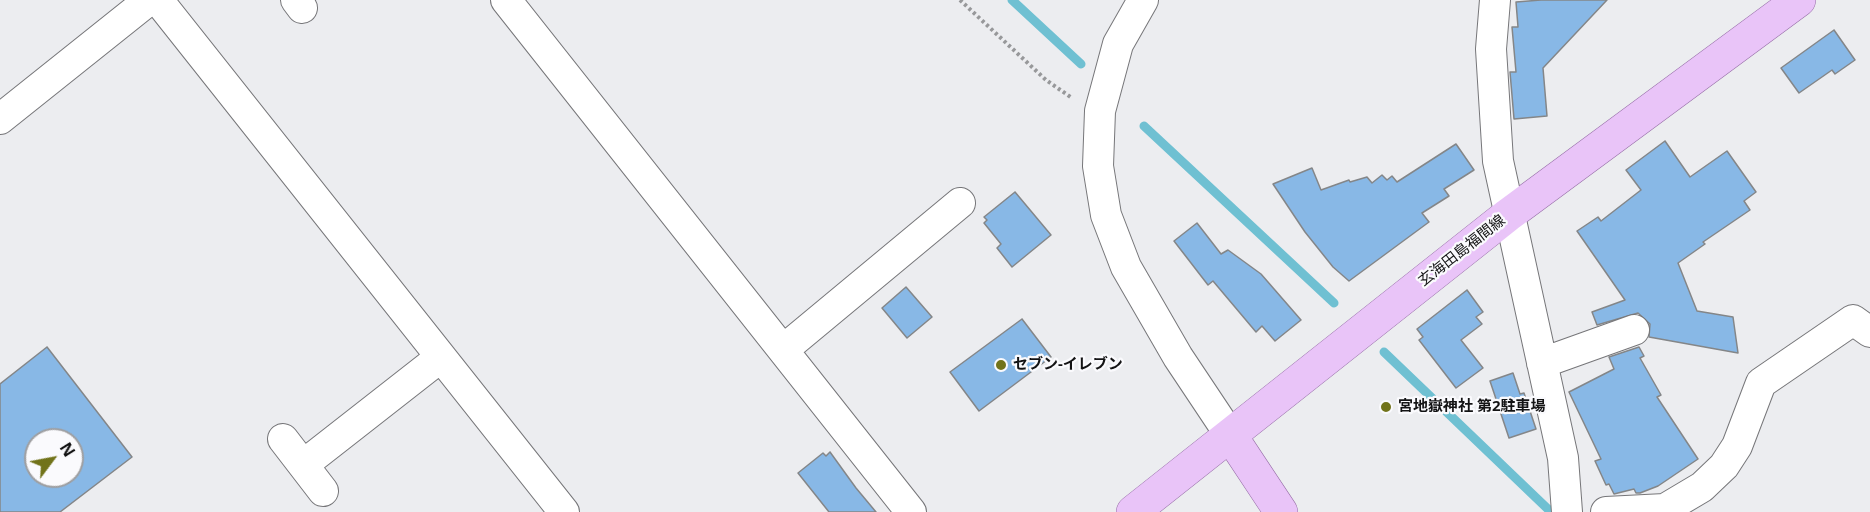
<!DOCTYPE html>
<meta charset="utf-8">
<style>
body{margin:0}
#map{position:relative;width:1870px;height:512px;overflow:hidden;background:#ecedf0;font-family:"Open Sans",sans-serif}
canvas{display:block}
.north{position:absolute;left:24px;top:428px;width:60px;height:60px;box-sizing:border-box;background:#fafafd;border:2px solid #9e9ea0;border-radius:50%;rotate:58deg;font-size:16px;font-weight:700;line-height:24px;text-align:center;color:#131314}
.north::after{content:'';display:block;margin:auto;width:21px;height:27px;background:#71731a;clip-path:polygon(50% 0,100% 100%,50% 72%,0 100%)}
</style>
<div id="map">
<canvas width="1870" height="512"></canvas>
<div class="north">N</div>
</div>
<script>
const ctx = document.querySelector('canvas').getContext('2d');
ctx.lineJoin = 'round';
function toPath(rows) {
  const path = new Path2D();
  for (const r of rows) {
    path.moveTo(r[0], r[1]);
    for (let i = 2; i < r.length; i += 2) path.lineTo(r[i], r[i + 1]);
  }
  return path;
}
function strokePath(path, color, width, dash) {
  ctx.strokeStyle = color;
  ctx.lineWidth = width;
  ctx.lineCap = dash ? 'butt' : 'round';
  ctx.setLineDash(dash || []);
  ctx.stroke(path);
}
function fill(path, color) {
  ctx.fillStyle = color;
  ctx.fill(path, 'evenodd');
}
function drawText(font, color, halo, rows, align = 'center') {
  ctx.font = font + ' "Open Sans","Noto Sans JP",sans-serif';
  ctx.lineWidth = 4.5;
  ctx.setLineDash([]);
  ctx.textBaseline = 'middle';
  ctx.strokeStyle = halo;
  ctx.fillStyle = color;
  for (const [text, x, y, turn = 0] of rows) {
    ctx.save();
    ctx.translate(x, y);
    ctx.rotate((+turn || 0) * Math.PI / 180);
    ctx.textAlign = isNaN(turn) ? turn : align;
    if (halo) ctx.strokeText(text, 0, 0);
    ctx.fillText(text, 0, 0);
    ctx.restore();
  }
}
strokePath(toPath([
 [1012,0,1081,64],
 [1144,126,1334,303],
 [1384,352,1551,512]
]), '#6fc0d2', 9);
const building = toPath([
 [1541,0,1607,0,1543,68,1547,116,1514,119,1510,72,1516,72,1512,27,1518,27,1516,2,1541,0],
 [1834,30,1855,60,1835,74,1832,70,1799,93,1781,68,1834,30],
 [1665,141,1690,177,1727,151,1756,192,1744,201,1750,210,1703,242,1705,244,1678,263,1697,311,1733,317,1738,353,1649,337,1650,324,1638,313,1597,325,1592,312,1625,300,1577,231,1598,217,1601,221,1641,190,1626,170,1665,141],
 [1456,144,1474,170,1444,189,1449,196,1422,213,1429,222,1349,281,1333,267,1305,232,1273,184,1312,168,1321,190,1349,180,1350,182,1367,177,1372,183,1382,175,1387,180,1392,176,1397,182,1456,144],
 [1015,192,1051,235,1012,267,997,248,1001,244,984,223,987,220,984,217,1015,192],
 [1197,223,1221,254,1228,250,1261,274,1301,320,1275,341,1262,326,1256,332,1213,281,1208,285,1174,241,1197,223],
 [906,287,932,317,907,338,882,308,906,287],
 [1467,290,1483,312,1476,317,1482,324,1461,340,1483,368,1456,388,1419,340,1423,337,1417,329,1467,290],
 [1022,319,1051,357,979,411,950,372,1022,319],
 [47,347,132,457,60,512,0,512,0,384,47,347],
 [36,440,72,440,72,476,36,476,36,440],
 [1639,347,1644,356,1640,358,1661,395,1657,397,1698,459,1658,486,1640,493,1636,493,1634,489,1614,494,1609,484,1606,485,1595,461,1601,459,1569,392,1614,369,1609,357,1639,347],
 [1513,373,1520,394,1524,393,1536,429,1509,438,1490,381,1513,373],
 [830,452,856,488,876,512,829,512,798,473,823,453,826,456,830,452]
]);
fill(building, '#88b8e6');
strokePath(building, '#848688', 1.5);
const minor = toPath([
 [158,0,564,512],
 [296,0,302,8],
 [506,0,911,512],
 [1143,0,1118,44,1100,111,1098,166,1106,215,1126,267,1178,357,1230,435],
 [1495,0,1491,49,1498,161,1563,458,1567,512],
 [0,119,149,0],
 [783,350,960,203],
 [1542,363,1634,330],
 [283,439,323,491],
 [303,465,441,357],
 [1606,512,1665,509,1702,487,1724,466,1737,446,1761,383,1853,320,1870,332]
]);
const major = toPath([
 [1230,435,1281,512],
 [1133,512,1508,215,1799,0]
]);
strokePath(minor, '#767679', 32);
strokePath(major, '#956da6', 34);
strokePath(toPath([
 [960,0,1046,80,1072,98]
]), '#97989a', 4, [3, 3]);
strokePath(minor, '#fff', 30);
strokePath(major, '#e9c4f8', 33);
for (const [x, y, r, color] of [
 [1001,365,6,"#71731a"],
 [1386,407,6,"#71731a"]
]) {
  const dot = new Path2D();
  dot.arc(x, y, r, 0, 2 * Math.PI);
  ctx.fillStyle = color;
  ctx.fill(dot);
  strokePath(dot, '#fafafd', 2);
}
drawText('15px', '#131314', '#fafafd', [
 ["玄海田島福間線",1462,251,-38]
]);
drawText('bold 15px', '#131314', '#fafafd', [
 ["セブン-イレブン",1013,365],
 ["宮地嶽神社 第2駐車場",1398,407]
], 'left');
</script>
